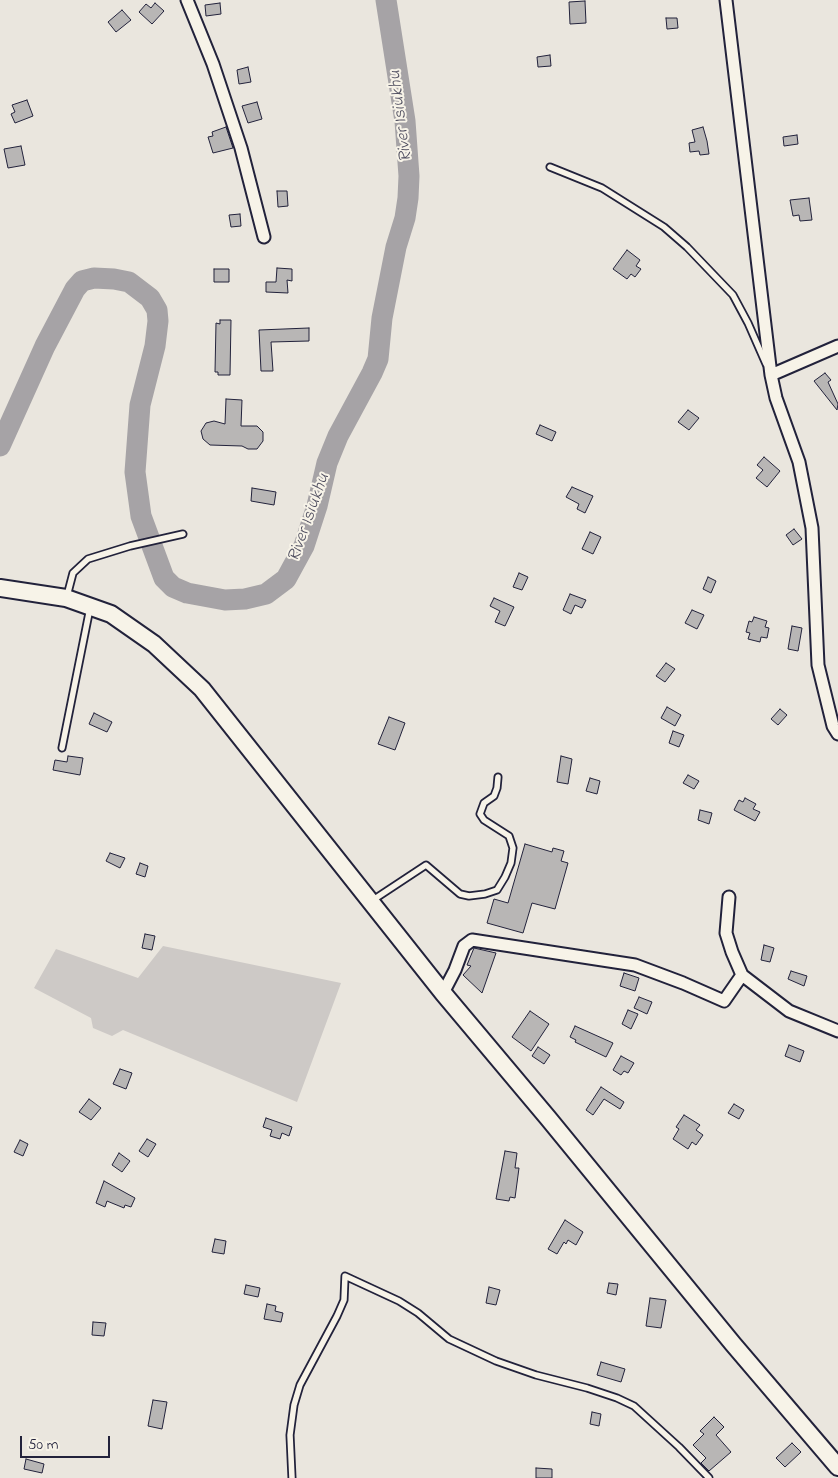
<!DOCTYPE html>
<style>
body{margin:0}
#map{position:relative;width:838px;height:1478px;overflow:hidden;background:#eae6de;font-family:"Indie Flower",sans-serif}
canvas{display:block}
.scale{position:absolute;left:20px;top:1436px;width:90px;height:22px;box-sizing:border-box;border:2px solid #22223b;border-top:0;padding-left:6px;font-size:15px;line-height:18px;white-space:nowrap;color:#22223b;-webkit-text-stroke:4px #f7f3e8;paint-order:stroke}
</style>
<div id="map">
<canvas width="838" height="1478"></canvas>
<div class="scale">50 m</div>
</div>
<script>
const ctx = document.querySelector('canvas').getContext('2d');
ctx.lineJoin = 'round';
function fill(path, color) {
  ctx.fillStyle = color;
  ctx.fill(path, 'evenodd');
}
function toPath(rows) {
  const path = new Path2D();
  for (const r of rows) {
    path.moveTo(r[0], r[1]);
    for (let i = 2; i < r.length; i += 2) path.lineTo(r[i], r[i + 1]);
  }
  return path;
}
function strokePath(path, color, width, dash) {
  ctx.strokeStyle = color;
  ctx.lineWidth = width;
  ctx.lineCap = dash ? 'butt' : 'round';
  ctx.setLineDash(dash || []);
  ctx.stroke(path);
}
function drawText(font, color, halo, rows, align = 'center') {
  ctx.font = font + ' "Indie Flower",sans-serif';
  ctx.lineWidth = 4;
  ctx.setLineDash([]);
  ctx.textBaseline = 'middle';
  ctx.strokeStyle = halo;
  ctx.fillStyle = color;
  for (const [text, x, y, turn = 0] of rows) {
    ctx.save();
    ctx.translate(x, y);
    ctx.rotate((+turn || 0) * Math.PI / 180);
    ctx.textAlign = isNaN(turn) ? turn : align;
    if (halo) ctx.strokeText(text, 0, 0);
    ctx.fillText(text, 0, 0);
    ctx.restore();
  }
}
fill(toPath([
 [163,946,341,983,297,1102,123,1030,112,1036,93,1028,91,1018,34,988,56,949,138,978]
]), '#cdc9c6');
strokePath(toPath([
 [0,446,45,346,75,289,82,281,94,278,114,279,129,282,150,298,157,310,158,321,155,346,140,405,135,472,141,516,164,578,173,587,187,593,225,600,245,599,266,594,286,579,304,546,317,506,327,463,338,436,372,373,378,359,382,318,396,247,405,218,408,198,409,176,405,121,386,0]
]), '#a6a3a6', 21);
const building = toPath([
 [585,1,586,23,570,24,569,2,585,1],
 [155,3,164,11,152,24,139,12,146,4,151,8,155,3],
 [220,3,221,14,206,16,205,5,220,3],
 [122,10,131,20,116,32,108,22,122,10],
 [666,18,677,18,678,28,667,29,666,18],
 [550,55,551,66,538,67,537,57,550,55],
 [248,67,251,82,239,84,237,70,248,67],
 [27,100,33,116,15,123,11,114,15,112,12,105,27,100],
 [257,102,262,119,248,123,242,106,257,102],
 [226,127,233,148,213,153,208,137,213,136,212,132,226,127],
 [703,127,707,141,709,154,700,155,699,151,690,152,689,143,695,142,692,130,703,127],
 [797,135,798,144,784,146,783,137,797,135],
 [21,146,25,165,8,168,4,149,21,146],
 [277,191,287,191,288,206,278,207,277,191],
 [809,198,812,220,800,221,799,215,793,216,790,200,809,198],
 [240,214,241,226,231,227,229,215,240,214],
 [627,250,640,260,636,266,641,269,635,277,631,274,627,279,613,269,627,250],
 [277,268,292,269,292,281,287,280,288,293,266,292,266,282,276,282,277,268],
 [214,269,229,269,229,282,214,282,214,269],
 [220,320,231,320,230,375,218,375,218,372,215,372,216,323,220,324,220,320],
 [309,328,309,341,271,342,273,371,261,371,259,330,309,328],
 [825,373,831,380,828,382,838,404,837,410,814,381,825,373],
 [226,399,242,400,241,426,257,426,263,432,263,441,257,449,248,449,242,446,210,445,203,439,201,431,206,423,214,421,225,424,226,399],
 [688,410,699,418,689,430,678,422,688,410],
 [540,425,556,432,552,441,536,434,540,425],
 [764,457,780,471,767,487,756,478,763,470,757,465,764,457],
 [572,487,593,496,585,513,577,509,579,504,566,497,572,487],
 [252,488,276,492,274,505,251,501,252,488],
 [794,529,802,539,793,545,786,535,794,529],
 [590,532,601,537,593,554,582,549,590,532],
 [519,573,528,577,522,590,513,587,519,573],
 [708,577,716,581,711,593,703,589,708,577],
 [570,594,586,600,582,608,575,605,571,614,563,610,570,594],
 [494,598,514,607,505,626,495,622,500,611,490,606,494,598],
 [692,610,704,615,697,629,685,623,692,610],
 [754,617,767,621,765,627,769,628,767,638,761,637,760,642,748,639,750,633,746,632,749,621,752,622,754,617],
 [792,626,802,628,798,651,788,649,792,626],
 [666,663,675,669,665,682,656,676,666,663],
 [667,707,681,715,675,726,661,718,667,707],
 [780,709,787,715,778,725,771,719,780,709],
 [94,713,112,722,107,732,89,724,94,713],
 [389,717,405,723,395,750,378,744,389,717],
 [673,731,684,735,679,747,669,743,673,731],
 [68,756,83,758,80,775,53,770,55,760,67,762,68,756],
 [561,756,572,759,568,784,557,782,561,756],
 [688,775,699,781,694,789,683,783,688,775],
 [590,778,600,781,597,794,586,791,590,778],
 [745,798,756,804,753,809,760,812,755,821,734,810,739,800,743,802,745,798],
 [700,810,712,813,709,824,698,820,700,810],
 [525,844,552,852,553,848,564,851,561,861,568,863,555,909,532,903,523,933,487,923,494,899,508,903,525,844],
 [110,853,125,858,120,868,106,861,110,853],
 [140,863,148,866,145,877,136,874,140,863],
 [145,934,155,936,152,950,142,948,145,934],
 [764,945,774,948,770,962,761,960,764,945],
 [474,948,496,953,482,993,463,975,471,966,467,965,474,948],
 [791,971,807,976,804,986,788,979,791,971],
 [624,973,639,978,635,991,620,986,624,973],
 [639,997,652,1002,647,1014,634,1008,639,997],
 [628,1010,638,1014,631,1029,622,1024,628,1010],
 [530,1011,549,1024,531,1051,512,1037,530,1011],
 [575,1026,613,1043,606,1057,575,1042,576,1040,570,1037,575,1026],
 [789,1045,804,1051,800,1062,785,1056,789,1045],
 [538,1047,550,1055,544,1064,532,1056,538,1047],
 [621,1056,634,1063,628,1073,624,1071,621,1075,613,1070,621,1056],
 [120,1069,132,1073,126,1089,113,1084,120,1069],
 [601,1087,624,1102,620,1109,604,1099,593,1115,586,1110,601,1087],
 [89,1099,101,1108,91,1120,79,1112,89,1099],
 [734,1104,744,1110,739,1119,728,1113,734,1104],
 [684,1115,700,1125,696,1130,703,1135,696,1145,692,1142,688,1149,673,1139,679,1129,676,1127,684,1115],
 [266,1118,292,1127,289,1136,282,1133,280,1139,270,1136,272,1130,263,1127,266,1118],
 [147,1139,156,1144,148,1157,139,1151,147,1139],
 [20,1140,28,1144,23,1156,14,1152,20,1140],
 [505,1151,517,1153,515,1168,519,1168,515,1198,510,1197,509,1201,496,1199,505,1151],
 [119,1153,130,1161,122,1172,112,1165,119,1153],
 [104,1181,135,1198,131,1207,125,1205,124,1208,107,1201,105,1207,96,1203,104,1181],
 [565,1220,583,1232,576,1245,568,1240,566,1244,564,1242,557,1254,548,1249,565,1220],
 [215,1239,226,1241,224,1254,212,1252,215,1239],
 [609,1283,618,1284,616,1295,607,1293,609,1283],
 [246,1285,260,1288,258,1297,244,1294,246,1285],
 [489,1287,500,1290,496,1305,486,1303,489,1287],
 [650,1298,666,1300,661,1328,646,1326,650,1298],
 [267,1304,276,1306,275,1311,283,1313,281,1322,264,1319,267,1304],
 [93,1322,106,1323,104,1336,92,1335,93,1322],
 [601,1362,625,1369,621,1382,597,1375,601,1362],
 [153,1400,167,1402,162,1429,148,1426,153,1400],
 [592,1412,601,1414,599,1426,590,1424,592,1412],
 [714,1417,724,1427,716,1435,731,1452,709,1471,701,1463,706,1458,693,1445,704,1434,700,1431,714,1417],
 [792,1443,801,1452,785,1467,776,1458,792,1443],
 [26,1459,44,1464,42,1473,24,1469,26,1459],
 [536,1468,552,1469,552,1478,536,1478,536,1468]
]);
fill(building, '#b8b6b5');
strokePath(building, '#22223b', 1);
const service = toPath([
 [550,167,602,188,664,227,687,247,733,295,748,323,766,364],
 [67,596,73,573,88,559,130,546,183,534],
 [62,748,90,608],
 [373,900,426,865,460,894,469,896,485,894,497,890,505,877,511,863,513,848,509,836,484,820,480,814,484,803,494,796,497,788,498,777],
 [292,1478,290,1435,294,1405,300,1385,337,1316,344,1300,345,1276,399,1301,418,1313,449,1339,496,1361,536,1375,587,1388,617,1398,634,1406,679,1447,709,1478]
]);
const minor = toPath([
 [187,0,213,64,241,148,264,237],
 [726,0,771,375,776,398,799,462,812,528,818,665,833,726,838,734],
 [771,375,838,346],
 [729,897,726,933,732,952,742,975,789,1011,838,1031],
 [443,993,455,970,464,946,472,940,635,965,683,983,724,1001,742,975]
]);
const secondary = toPath([
 [0,588,66,598,111,614,154,644,202,689,443,993,548,1118,733,1344,838,1467]
]);
strokePath(service, '#22223b', 9);
strokePath(minor, '#22223b', 15);
strokePath(secondary, '#22223b', 20);
strokePath(service, '#f7f3e8', 5.5);
strokePath(minor, '#f7f3e8', 11);
strokePath(secondary, '#f7f3e8', 16);
drawText('italic 18px', '#504f60', '#f7f3e8', [
 ["River Isiukhu",402,116,-97],
 ["River Isiukhu",310,518,-70]
]);
</script>
